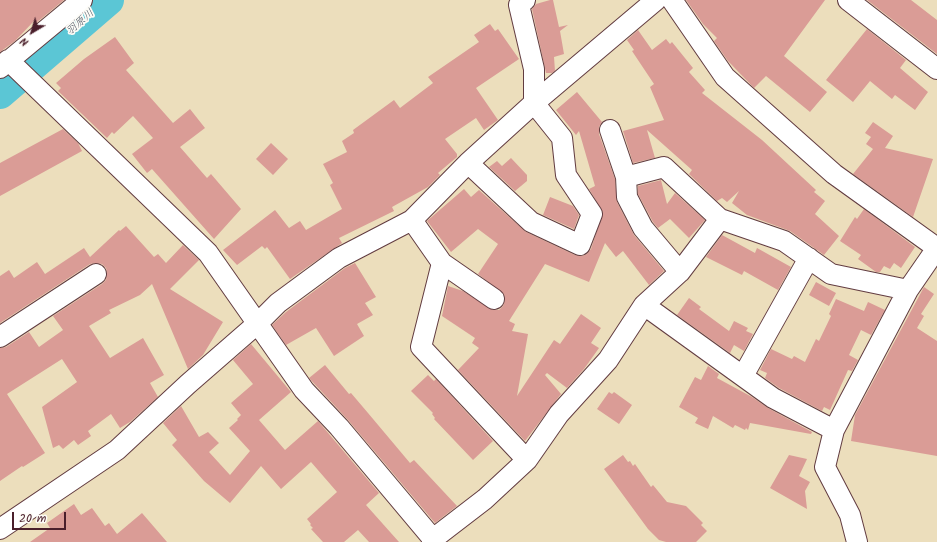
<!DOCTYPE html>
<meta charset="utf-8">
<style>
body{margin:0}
#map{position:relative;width:937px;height:542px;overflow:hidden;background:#ecdebc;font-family:Kalam,sans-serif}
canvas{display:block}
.north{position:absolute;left:12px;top:12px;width:40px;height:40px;-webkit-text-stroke:3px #fdfcf7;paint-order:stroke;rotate:218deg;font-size:11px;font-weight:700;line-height:16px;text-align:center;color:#4a1f2b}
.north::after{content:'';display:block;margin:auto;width:14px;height:18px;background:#4a1f2b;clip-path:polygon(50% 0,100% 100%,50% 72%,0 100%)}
.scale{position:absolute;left:12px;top:512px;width:54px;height:18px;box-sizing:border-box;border:2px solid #4a1f2b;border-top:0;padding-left:5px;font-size:12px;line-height:14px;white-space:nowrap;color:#4a1f2b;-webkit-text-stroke:3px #fdfcf7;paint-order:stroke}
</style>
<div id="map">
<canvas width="937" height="542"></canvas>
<div class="north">N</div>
<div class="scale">20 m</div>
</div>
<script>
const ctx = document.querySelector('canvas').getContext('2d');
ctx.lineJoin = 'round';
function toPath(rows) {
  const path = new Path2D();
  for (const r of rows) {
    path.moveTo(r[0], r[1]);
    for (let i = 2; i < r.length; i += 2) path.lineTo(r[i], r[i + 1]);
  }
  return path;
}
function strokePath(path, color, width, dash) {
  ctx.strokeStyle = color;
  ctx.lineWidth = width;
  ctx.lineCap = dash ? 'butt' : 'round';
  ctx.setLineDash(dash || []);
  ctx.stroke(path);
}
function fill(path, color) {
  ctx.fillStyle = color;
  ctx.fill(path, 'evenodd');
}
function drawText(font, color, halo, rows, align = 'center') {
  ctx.font = font + ' Kalam,"Klee One",sans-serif';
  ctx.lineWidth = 3.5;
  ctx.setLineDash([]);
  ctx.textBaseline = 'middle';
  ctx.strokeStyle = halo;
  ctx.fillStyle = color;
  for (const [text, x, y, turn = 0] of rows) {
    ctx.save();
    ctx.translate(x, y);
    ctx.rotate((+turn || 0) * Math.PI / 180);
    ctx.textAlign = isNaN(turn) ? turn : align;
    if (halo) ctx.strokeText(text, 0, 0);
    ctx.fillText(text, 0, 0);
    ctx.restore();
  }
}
strokePath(toPath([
 [0,93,108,0]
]), '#5bc6d5', 32);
fill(toPath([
 [0,0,64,0,36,23,34,21,15,41,0,52],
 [550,0,553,0,559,27,568,25,560,31,564,54,554,57,555,71,552,73,546,73,532,9,536,4],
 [686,0,825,0,784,56,827,92,810,112,766,76,754,88,728,61,714,41,717,38,703,24],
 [867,0,911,0,937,20,937,54],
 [490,24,495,31,498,29,519,59,476,88,498,120,484,130,476,118,445,139,457,154,457,157,438,173,440,175,428,187,392,207,394,211,339,238,342,243,290,279,267,247,265,249,262,246,237,265,223,250,275,210,289,228,300,221,306,230,342,209,330,185,333,183,323,164,347,152,342,141,354,133,353,130,394,100,400,108,433,83,428,77,479,42,474,35],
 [867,29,906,60,900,68,928,92,915,110,895,95,892,99,870,81,853,102,826,80],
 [638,30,652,50,666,39,670,44,672,42,693,68,689,72,705,90,702,93,762,140,816,190,814,192,825,201,815,214,839,236,824,255,790,231,747,215,732,203,739,191,727,202,722,198,717,201,689,174,692,170,647,130,655,158,633,163,623,131,664,120,650,87,654,84,632,51,634,50,627,40],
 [115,37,134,63,126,70,173,123,190,109,205,128,180,147,207,178,211,174,241,209,214,239,152,169,147,173,132,154,153,138,133,116,114,134,112,132,107,138,58,91,61,88,56,83,84,59],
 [577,92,602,122,599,127,599,134,615,179,617,202,634,235,664,271,649,285,623,251,616,257,605,243,589,282,545,264,509,321,515,324,512,331,528,334,517,396,554,340,560,344,581,314,601,328,591,343,599,348,584,369,567,388,547,373,545,375,561,394,525,441,458,370,479,348,472,343,475,338,442,316,448,286,463,291,493,310,499,310,503,306,505,300,504,294,478,274,498,244,478,229,451,252,427,221,464,189,471,197,479,190,526,232,575,255,582,256,587,254,591,249,603,212,589,189,595,186,579,131,576,135,556,110],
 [873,122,893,136,885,148,933,159,913,217,853,174,873,149,866,144,871,137,865,133],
 [63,129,78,143,82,151,0,196,0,163],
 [271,143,288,159,273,175,256,159],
 [511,158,527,175,527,181,515,191,489,167,497,161,502,166],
 [661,180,667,204,675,193,705,220,689,238,670,219,658,228,653,222,638,194,638,186],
 [550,197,573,206,579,215,574,229,543,215],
 [864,209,915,247,901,268,894,263,890,269,884,266,880,272,876,272,858,259,861,255,840,241,855,217,857,219],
 [126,226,154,257,158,254,166,263,183,245,199,260,170,289,223,322,203,355,188,369,152,284,140,295,109,310,111,313,89,326,110,358,143,338,164,375,150,383,158,397,130,422,120,428,111,414,88,431,91,436,78,445,74,440,63,449,59,445,53,448,42,407,77,382,62,359,7,394,45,453,23,467,22,466,0,481,0,348,6,347,29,332,39,347,63,330,53,316,102,284,106,280,107,274,106,268,102,264,96,263,90,264,0,323,0,276,9,270,14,278,37,262,45,274,84,248,90,257,119,230,120,231],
 [722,235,755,253,757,248,791,267,778,290,744,271,742,275,706,257],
 [355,263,376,297,365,303,373,315,357,324,364,336,334,356,316,328,286,345,272,325,286,312,345,268],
 [816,282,836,293,829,306,809,295],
 [924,287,934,294,921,314,924,316,917,328,937,341,937,456,851,441,855,415],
 [689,298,701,307,699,309,729,331,734,321,748,328,746,331,753,334,744,351,734,345,730,353,677,315],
 [836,299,864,311,868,302,885,310,871,335,861,330,849,355,858,360,852,371,848,370,830,410,824,407,822,411,779,388,765,378,767,373,760,370,771,349,792,359,794,356,805,362,816,339,819,341,831,316,829,314],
 [251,344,291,392,259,420,285,450,318,421,379,493,366,505,399,542,369,542,358,530,344,542,323,542,311,529,313,528,310,525,311,524,307,519,337,492,311,462,281,489,261,466,230,503,204,481,172,445,177,440,163,423,181,406,199,437,208,432,219,443,209,452,230,475,250,451,229,428,238,420,237,419,241,415,231,403,253,384,233,360],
 [325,365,349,394,351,393,368,413,410,463,414,460,457,506,435,523,348,420,309,378],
 [708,366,719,374,717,378,752,397,768,408,812,432,811,434,750,423,748,430,746,428,745,430,735,425,733,428,713,416,708,429,695,423,698,418,679,407,695,377,701,380],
 [428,375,434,381,436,379,493,441,473,460,434,419,435,418,432,414,433,413,411,391],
 [609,392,612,394,614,392,632,405,619,424,597,409],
 [623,455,628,462,630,461,633,466,635,464,651,487,653,485,667,502,686,506,703,523,701,525,707,531,696,542,666,542,659,540,648,529,604,469],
 [789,455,807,459,799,476,810,482,805,491,807,509,770,488],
 [74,504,81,515,92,508,105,526,109,523,117,534,142,513,167,542,30,542,50,528,47,523]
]), '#da9c96');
const minor = toPath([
 [672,0,725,77,834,174,937,248],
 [848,0,937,69],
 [8,60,208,253,304,390,339,427,433,539],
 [0,68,82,0],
 [610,130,626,177,627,197,643,228,680,272],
 [468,163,531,222,580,245,592,214,566,175,562,138,534,103,534,69,519,5,525,0],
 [626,177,664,167,720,219],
 [412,220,442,263,494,299],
 [442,263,421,347,527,460],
 [644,305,773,398,834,430],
 [0,337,96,274],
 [743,376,809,258],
 [0,529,117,450,188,384,258,323,278,303,339,258,412,220,468,163,534,103,656,0],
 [432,542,433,539,485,499,527,460,559,414,608,360,644,305,680,272,720,219,784,241,831,274,908,290],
 [857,542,850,515,825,467,834,430,908,290,937,248]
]);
strokePath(minor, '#623c41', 22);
strokePath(minor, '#fff', 20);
drawText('italic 11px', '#505966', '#fdfcf7', [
 ["羽原川",81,23,-41]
]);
</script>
